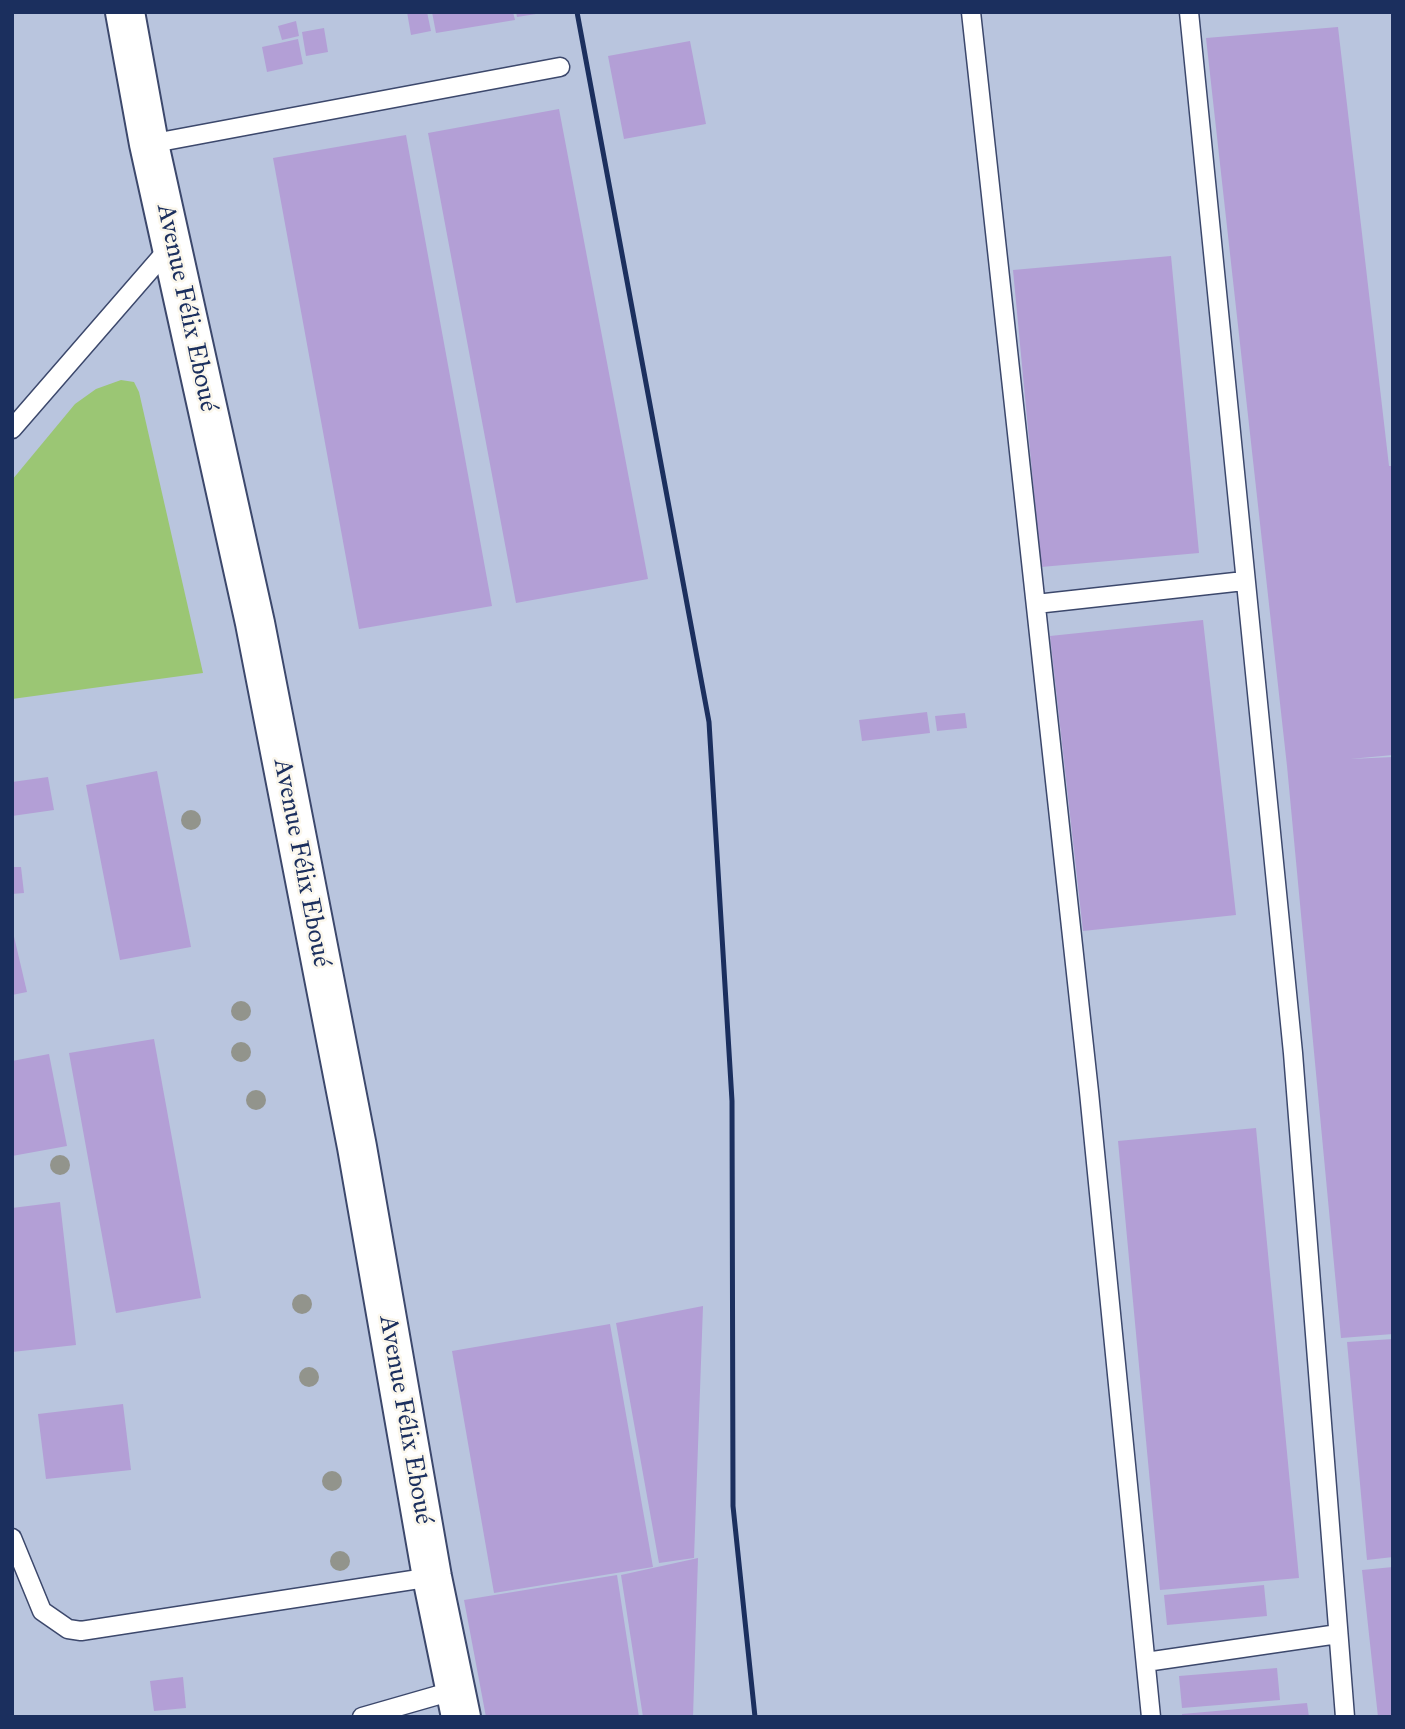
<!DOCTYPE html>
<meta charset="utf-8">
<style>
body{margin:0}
#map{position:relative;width:1405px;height:1729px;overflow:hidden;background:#f4d9bb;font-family:"IM FELL Great Primer",serif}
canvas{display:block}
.frame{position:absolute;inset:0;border:14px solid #1b2f5e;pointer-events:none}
</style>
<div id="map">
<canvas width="1405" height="1729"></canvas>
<div class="frame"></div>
</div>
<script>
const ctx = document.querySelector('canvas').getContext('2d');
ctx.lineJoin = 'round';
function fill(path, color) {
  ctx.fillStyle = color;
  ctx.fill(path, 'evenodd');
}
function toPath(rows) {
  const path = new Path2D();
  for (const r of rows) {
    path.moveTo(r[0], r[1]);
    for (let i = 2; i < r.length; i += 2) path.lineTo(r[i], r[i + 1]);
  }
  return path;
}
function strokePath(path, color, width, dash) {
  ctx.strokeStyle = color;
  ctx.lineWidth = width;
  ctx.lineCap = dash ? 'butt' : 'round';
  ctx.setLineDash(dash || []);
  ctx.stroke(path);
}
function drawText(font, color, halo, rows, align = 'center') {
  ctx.font = font + ' "IM FELL Great Primer",serif';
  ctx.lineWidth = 5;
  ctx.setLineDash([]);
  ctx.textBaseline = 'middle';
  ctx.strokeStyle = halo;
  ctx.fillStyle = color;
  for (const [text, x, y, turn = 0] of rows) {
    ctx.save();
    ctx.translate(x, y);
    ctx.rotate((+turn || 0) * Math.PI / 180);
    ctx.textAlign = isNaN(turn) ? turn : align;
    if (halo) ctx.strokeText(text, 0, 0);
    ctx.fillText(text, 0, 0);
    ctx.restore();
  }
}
fill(toPath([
 [12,12,1393,12,1393,1717,12,1717]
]), '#b9c5de');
fill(toPath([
 [121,380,134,382,139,392,203,673,12,699,12,480,75,404,96,389]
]), '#9bc674');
fill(toPath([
 [407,12,427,12,431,31,411,35],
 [432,12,513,12,515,20,436,33],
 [516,12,536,12,536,14,517,17],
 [296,21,299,36,282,40,278,26],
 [1338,27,1389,466,1393,466,1393,755,1350,759,1393,757,1393,1334,1341,1338,1287,766,1206,38],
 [324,28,328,52,306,56,302,32],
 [298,39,303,64,267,72,262,47],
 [690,41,706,124,624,139,608,56],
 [559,109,648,579,516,603,428,133],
 [406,135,492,606,359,629,273,158],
 [1171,256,1199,553,1041,567,1013,270],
 [1203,620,1236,915,1083,931,1050,636],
 [927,712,930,733,862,741,859,720],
 [965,713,967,728,937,731,935,716],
 [157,771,191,947,120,960,86,785],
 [48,777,54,810,12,816,12,782],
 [12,867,21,867,24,893,12,894],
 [12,928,27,992,12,995],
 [154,1039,201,1298,116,1313,69,1053],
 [49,1054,67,1146,12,1156,12,1061],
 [1256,1128,1299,1578,1160,1590,1118,1141],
 [60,1202,76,1345,12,1352,12,1208],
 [703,1306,694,1558,659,1563,616,1323],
 [610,1324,653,1567,494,1593,452,1351],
 [1393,1339,1393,1557,1367,1560,1347,1342],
 [123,1404,131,1470,46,1479,38,1414],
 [698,1558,693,1717,643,1717,621,1575],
 [1393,1567,1393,1717,1378,1717,1362,1570],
 [617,1575,639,1717,486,1717,464,1600],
 [1264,1585,1267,1616,1167,1625,1164,1595],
 [1277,1668,1280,1700,1182,1708,1179,1676],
 [183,1677,186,1708,154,1711,150,1681],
 [1307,1703,1309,1717,1182,1717,1182,1714]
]), '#b39fd6');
const service = toPath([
 [971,12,1089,1092,1151,1717],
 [1189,12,1293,1053,1345,1717],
 [149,144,560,67],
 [12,429,170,247],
 [1036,604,1244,581],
 [12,1538,42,1611,68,1629,81,1631,432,1577],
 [1146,1662,1338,1634],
 [362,1717,456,1690]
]);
const tertiary = toPath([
 [125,12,149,144,255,623,357,1147,432,1577,461,1717]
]);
strokePath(service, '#3c486c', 21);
strokePath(tertiary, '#3c486c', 42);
strokePath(service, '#fff', 18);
strokePath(tertiary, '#fff', 38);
strokePath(toPath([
 [577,12,709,722,732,1101,733,1506,755,1717]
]), '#1b2f5e', 5);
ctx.fillStyle = '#92948c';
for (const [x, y] of [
 [191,820],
 [241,1011],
 [241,1052],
 [256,1100],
 [60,1165],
 [302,1304],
 [309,1377],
 [332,1481],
 [340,1561]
]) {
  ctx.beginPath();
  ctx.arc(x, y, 10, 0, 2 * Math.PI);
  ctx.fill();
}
drawText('26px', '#1b2f5e', '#fbf7ec', [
 ["Avenue Félix Eboué",186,308,78],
 ["Avenue Félix Eboué",301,863,79],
 ["Avenue Félix Eboué",405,1420,80]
]);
</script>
